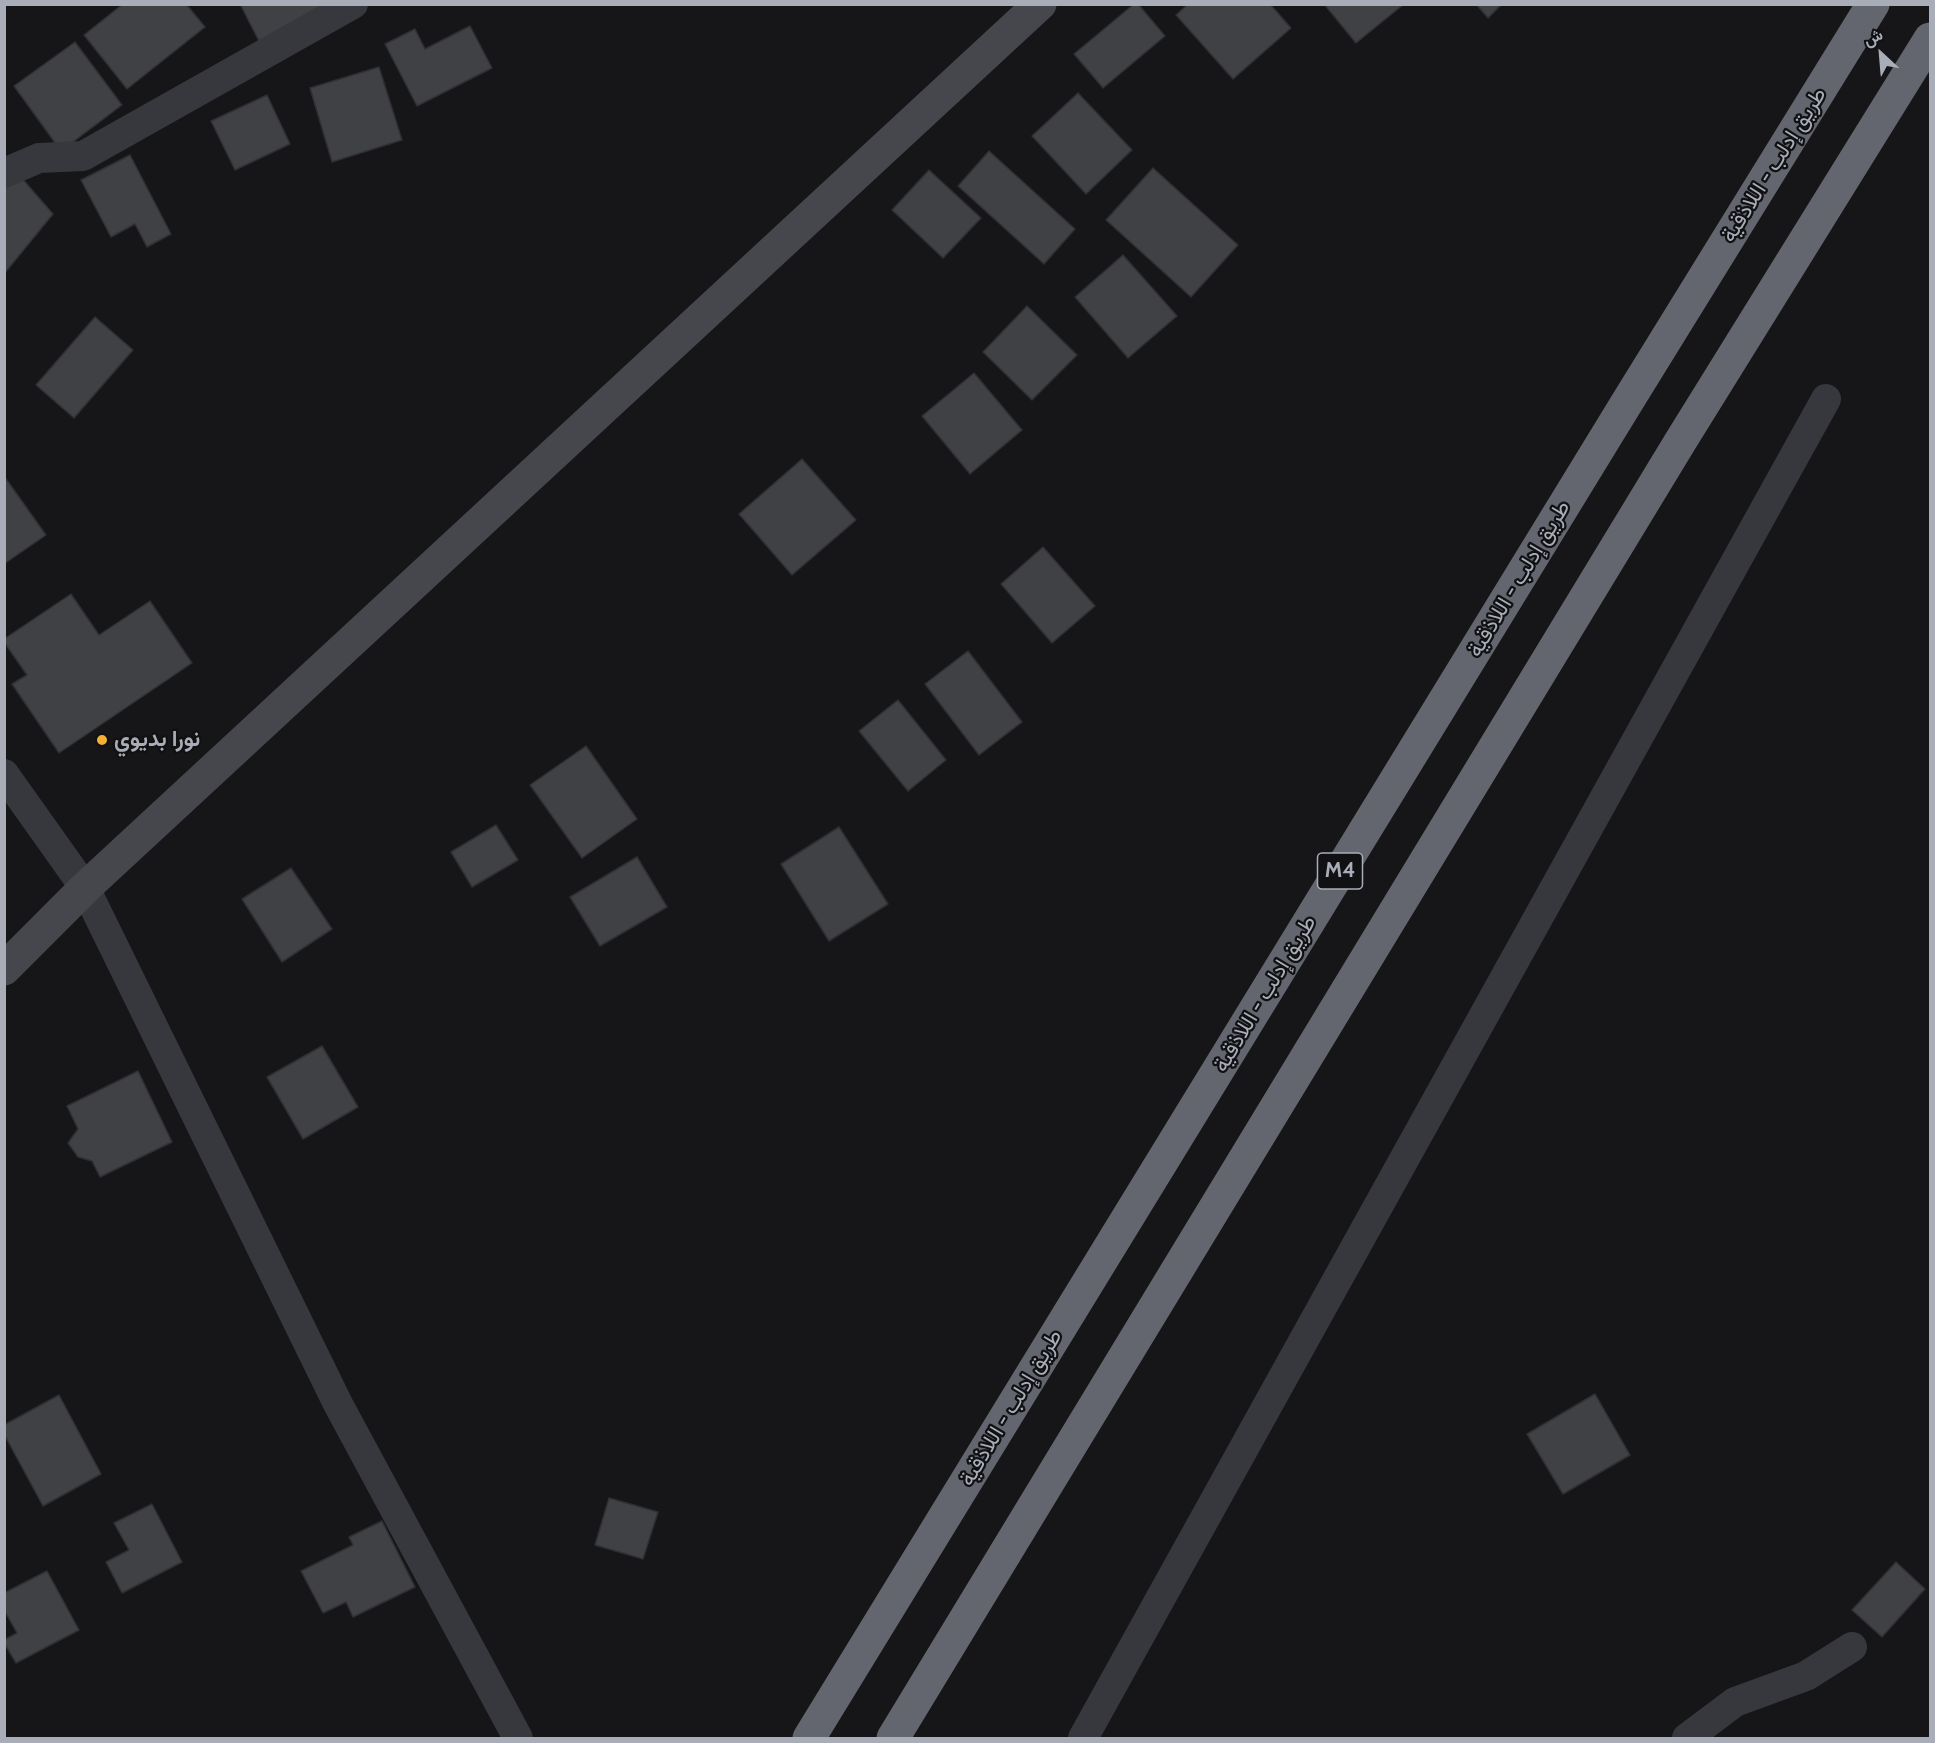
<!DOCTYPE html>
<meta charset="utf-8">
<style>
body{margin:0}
#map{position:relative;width:1935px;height:1743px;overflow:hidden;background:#161618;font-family:Cabin,Vazirmatn,sans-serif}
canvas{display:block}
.frame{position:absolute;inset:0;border:6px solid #a8adb8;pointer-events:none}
.north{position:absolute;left:1851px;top:24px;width:60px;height:60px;-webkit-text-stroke:4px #111113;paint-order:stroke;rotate:334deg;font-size:16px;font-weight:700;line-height:24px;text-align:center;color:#a8adb8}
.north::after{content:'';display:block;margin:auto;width:21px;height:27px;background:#a8adb8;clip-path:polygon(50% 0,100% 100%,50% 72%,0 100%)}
</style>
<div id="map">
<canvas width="1935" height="1743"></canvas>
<div class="frame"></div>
<div class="north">ش</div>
</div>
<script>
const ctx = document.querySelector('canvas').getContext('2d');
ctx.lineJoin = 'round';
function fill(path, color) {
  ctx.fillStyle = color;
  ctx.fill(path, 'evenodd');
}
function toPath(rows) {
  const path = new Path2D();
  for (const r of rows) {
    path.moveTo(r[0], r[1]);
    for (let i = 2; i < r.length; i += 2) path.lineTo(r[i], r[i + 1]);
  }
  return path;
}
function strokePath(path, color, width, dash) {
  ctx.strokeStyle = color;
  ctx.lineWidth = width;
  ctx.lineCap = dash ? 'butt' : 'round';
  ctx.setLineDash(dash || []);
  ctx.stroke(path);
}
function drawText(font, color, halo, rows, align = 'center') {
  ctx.font = font + ' Cabin,Vazirmatn,sans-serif';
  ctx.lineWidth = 4.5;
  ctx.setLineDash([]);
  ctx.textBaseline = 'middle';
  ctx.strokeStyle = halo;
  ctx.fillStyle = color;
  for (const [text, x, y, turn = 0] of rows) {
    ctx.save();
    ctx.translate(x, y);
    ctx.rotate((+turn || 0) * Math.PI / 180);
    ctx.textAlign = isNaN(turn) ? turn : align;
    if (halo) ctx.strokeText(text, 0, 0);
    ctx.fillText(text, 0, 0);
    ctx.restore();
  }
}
const building = toPath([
 [123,4,186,4,205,27,127,89,84,35,123,4],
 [240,4,331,4,261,45,240,4],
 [1134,4,1138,4,1165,36,1103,88,1074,54,1134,4],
 [1188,4,1270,4,1291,28,1233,79,1176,15,1188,4],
 [1324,4,1404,4,1356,43,1324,4],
 [1476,4,1502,4,1488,18,1476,4],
 [470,26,492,68,417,106,385,44,415,29,425,49,470,26],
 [75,42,122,105,61,151,14,86,75,42],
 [379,67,402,140,332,162,310,88,379,67],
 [1078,93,1132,150,1086,194,1032,136,1078,93],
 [267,95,290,144,235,170,211,121,267,95],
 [989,151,1075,229,1044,264,958,186,989,151],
 [130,155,171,234,147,247,135,224,111,237,81,180,130,155],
 [1153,168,1238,245,1191,297,1106,220,1153,168],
 [929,170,981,218,943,258,892,210,929,170],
 [20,176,53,214,4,274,4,185,20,176],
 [1123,255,1177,316,1128,358,1075,297,1123,255],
 [1027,306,1077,355,1032,400,983,352,1027,306],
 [95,317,133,350,74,418,36,385,95,317],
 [974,373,1022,430,970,474,922,416,974,373],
 [802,459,856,520,792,575,739,514,802,459],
 [4,476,46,535,4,564,4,476],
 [1043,547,1095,606,1052,643,1001,584,1043,547],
 [71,594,99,635,150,601,192,663,59,753,12,684,27,675,4,642,4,639,71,594],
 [968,651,1022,722,979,755,925,684,968,651],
 [898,700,946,760,908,791,859,731,898,700],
 [586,746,637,819,582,858,530,785,586,746],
 [496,825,518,860,472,887,451,852,496,825],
 [839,827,888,904,829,941,781,864,839,827],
 [637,857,667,907,600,946,570,897,637,857],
 [291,868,332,929,282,962,242,899,291,868],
 [322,1046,358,1107,303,1139,267,1077,322,1046],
 [138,1071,172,1142,100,1177,92,1161,78,1157,68,1143,78,1129,67,1106,138,1071],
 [1595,1394,1630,1455,1563,1494,1527,1434,1595,1394],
 [59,1395,101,1474,43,1506,4,1434,4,1425,59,1395],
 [609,1498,658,1512,643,1559,595,1545,609,1498],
 [152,1504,182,1562,122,1593,106,1562,129,1550,114,1523,152,1504],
 [382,1521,415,1587,353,1617,346,1602,323,1613,301,1571,353,1545,349,1537,382,1521],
 [1896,1562,1925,1589,1882,1637,1852,1610,1896,1562],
 [47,1571,79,1630,16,1663,4,1643,4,1640,17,1633,4,1610,4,1593,47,1571]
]);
fill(building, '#404145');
strokePath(building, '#303034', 1.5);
strokePath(toPath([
 [4,173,39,158,83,156,353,4],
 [4,774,85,888,338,1404,518,1738],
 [1083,1738,1826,399],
 [1687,1738,1735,1702,1806,1676,1852,1647]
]), '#37383d', 30);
strokePath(toPath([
 [4,969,85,888,1040,4]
]), '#45474d', 33);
strokePath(toPath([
 [809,1738,1626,404,1873,4],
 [893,1738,1680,442,1930,39]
]), '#63666e', 33);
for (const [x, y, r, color] of [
 [102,740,6,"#f2b134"]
]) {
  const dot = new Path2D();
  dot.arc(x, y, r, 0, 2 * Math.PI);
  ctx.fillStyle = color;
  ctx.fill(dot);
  strokePath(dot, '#111113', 2);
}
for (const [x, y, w] of [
 [1340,871,45]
]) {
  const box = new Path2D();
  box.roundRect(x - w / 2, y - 18, w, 36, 4.5);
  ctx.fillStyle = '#111113';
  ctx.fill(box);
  strokePath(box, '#a8adb8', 1.5);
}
drawText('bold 21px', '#a8adb8', null, [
 ["M4",1340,871]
]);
drawText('22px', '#a8adb8', '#111113', [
 ["طريق إدلب - اللاذقية",1774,165,-58],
 ["طريق إدلب - اللاذقية",1519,579,-59],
 ["طريق إدلب - اللاذقية",1265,994,-59],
 ["طريق إدلب - اللاذقية",1011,1408,-59]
]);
drawText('bold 22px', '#a8adb8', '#111113', [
 ["نورا بديوي",114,740]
], 'left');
</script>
